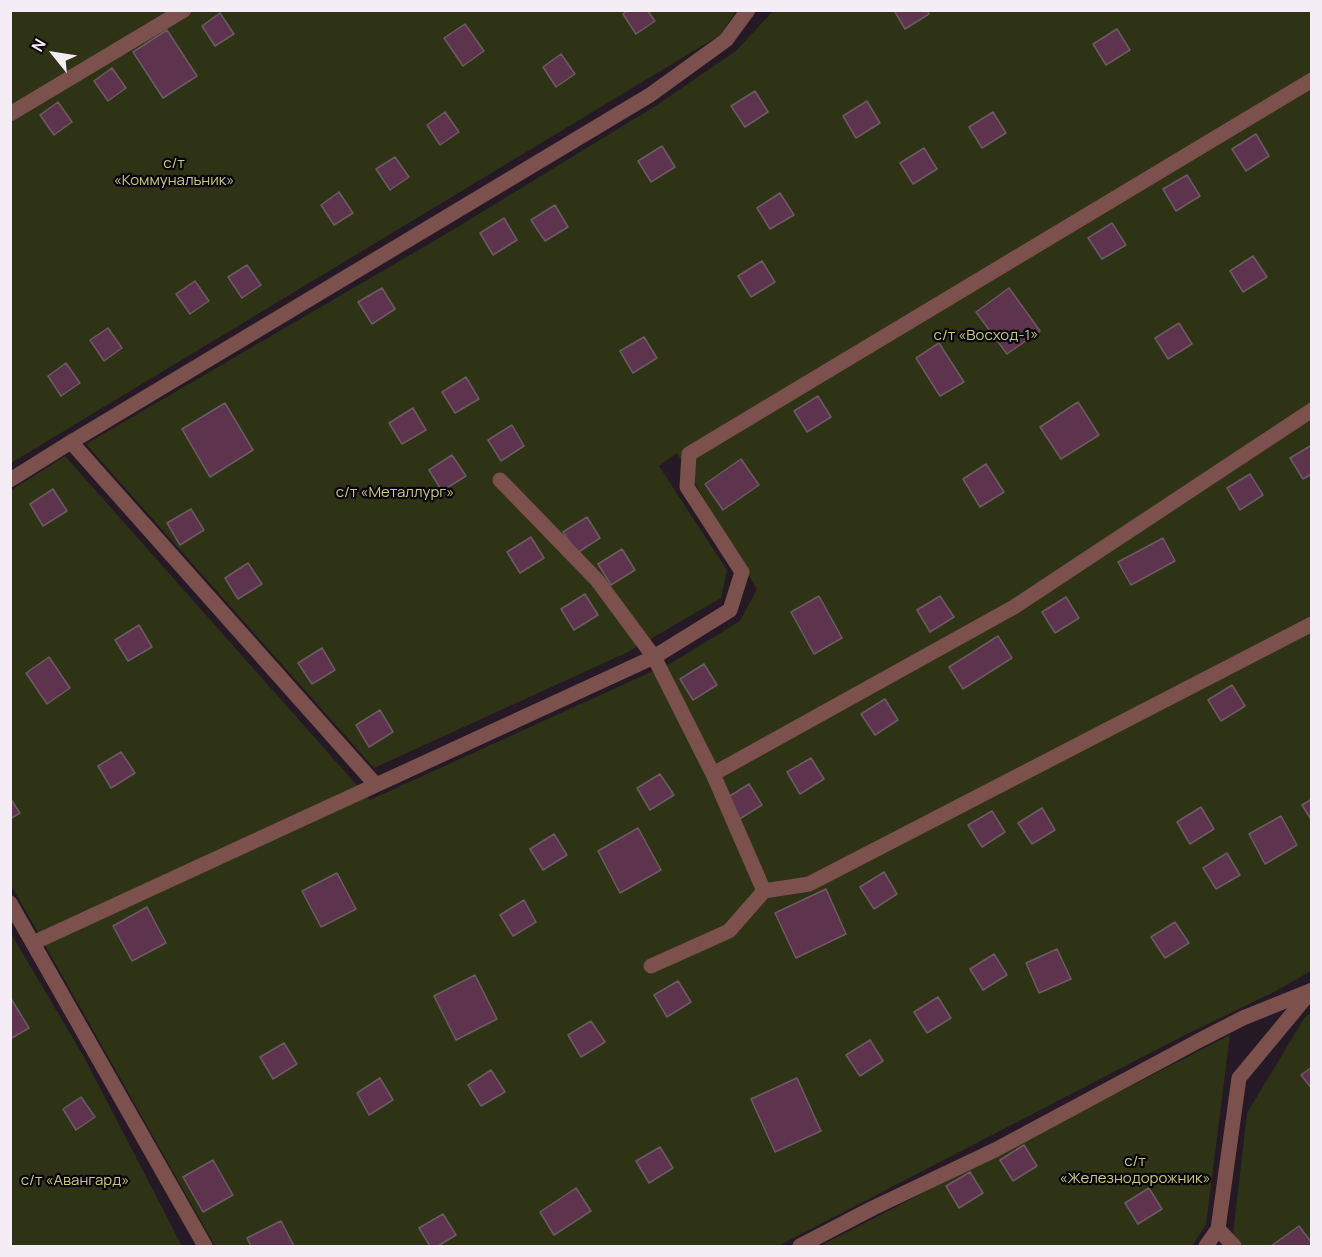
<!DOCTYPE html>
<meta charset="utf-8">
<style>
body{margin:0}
#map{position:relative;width:1322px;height:1257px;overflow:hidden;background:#241925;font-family:Manrope,sans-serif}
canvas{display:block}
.frame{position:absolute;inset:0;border:12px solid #f5edf5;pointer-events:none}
.north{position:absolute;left:24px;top:24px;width:60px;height:60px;-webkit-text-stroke:4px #0a060b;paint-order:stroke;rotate:300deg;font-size:16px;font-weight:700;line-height:24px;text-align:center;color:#f5edf5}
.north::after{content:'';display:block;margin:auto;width:21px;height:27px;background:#f5edf5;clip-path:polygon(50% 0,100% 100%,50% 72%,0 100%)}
</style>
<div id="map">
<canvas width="1322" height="1257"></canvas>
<div class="frame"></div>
<div class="north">N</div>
</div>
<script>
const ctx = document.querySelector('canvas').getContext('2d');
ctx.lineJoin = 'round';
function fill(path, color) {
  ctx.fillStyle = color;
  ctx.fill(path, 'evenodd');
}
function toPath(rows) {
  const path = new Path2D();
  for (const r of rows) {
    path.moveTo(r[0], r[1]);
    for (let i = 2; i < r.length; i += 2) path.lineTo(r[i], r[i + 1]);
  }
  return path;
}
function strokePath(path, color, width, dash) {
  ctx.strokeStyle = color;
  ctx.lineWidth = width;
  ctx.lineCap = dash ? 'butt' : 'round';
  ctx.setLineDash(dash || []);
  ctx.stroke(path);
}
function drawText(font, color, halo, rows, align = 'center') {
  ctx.font = font + ' Manrope,sans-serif';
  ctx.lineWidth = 4.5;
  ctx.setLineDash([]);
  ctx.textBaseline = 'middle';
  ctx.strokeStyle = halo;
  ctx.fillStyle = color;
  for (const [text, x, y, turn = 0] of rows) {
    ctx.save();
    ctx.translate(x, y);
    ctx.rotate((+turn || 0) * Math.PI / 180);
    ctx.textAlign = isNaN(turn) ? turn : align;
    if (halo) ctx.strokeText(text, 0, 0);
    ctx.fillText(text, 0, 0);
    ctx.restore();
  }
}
fill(toPath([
 [11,11,736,11,720,35,11,463],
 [773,11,1311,11,1311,971,1276,991,1181,1037,778,1246,215,1246,11,885,10,491,65,456,370,800,673,662,740,621,757,589,677,453,659,466,727,570,721,598,628,652,374,768,86,444,451,231,657,105,736,51],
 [10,932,84,1057,182,1246,11,1246],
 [1311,1013,1311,1246,1229,1246,1232,1243,1247,1113,1305,1017],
 [1230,1035,1206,1225,1192,1246,820,1246]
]), '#2f3315');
const building = toPath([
 [627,10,647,10,655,21,636,34,623,14,627,10],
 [894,10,927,10,929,14,905,29,894,10],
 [220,13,234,34,215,46,202,26,220,13],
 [465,24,484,51,463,66,444,38,465,24],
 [1117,29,1130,50,1106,65,1093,44,1117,29],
 [167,30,197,76,163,98,133,52,167,30],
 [561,54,575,74,556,87,543,67,561,54],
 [112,68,126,88,108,101,94,81,112,68],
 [755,91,768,112,745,127,731,106,755,91],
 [867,101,880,123,856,138,843,116,867,101],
 [58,102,72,122,54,135,40,115,58,102],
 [445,112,459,132,440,145,427,125,445,112],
 [993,112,1006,133,982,148,969,127,993,112],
 [1256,134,1269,156,1246,171,1232,149,1256,134],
 [662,146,675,167,651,182,638,161,662,146],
 [924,148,937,169,913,184,900,163,924,148],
 [395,157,409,177,390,190,376,169,395,157],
 [1187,175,1200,196,1176,211,1163,189,1187,175],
 [339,192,353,213,334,225,321,205,339,192],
 [780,193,794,215,770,229,757,208,780,193],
 [555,205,568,227,545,241,531,220,555,205],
 [504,218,517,240,493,255,480,233,504,218],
 [1112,223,1126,245,1102,259,1088,238,1112,223],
 [1253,256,1267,277,1243,292,1230,271,1253,256],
 [762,261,775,282,751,297,738,276,762,261],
 [247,265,261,285,242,298,228,277,247,265],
 [195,281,209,301,190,314,176,294,195,281],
 [382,288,395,309,372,324,358,302,382,288],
 [1009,288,1040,331,1007,354,976,312,1009,288],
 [1179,323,1192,344,1168,359,1155,338,1179,323],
 [108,328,122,348,104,361,90,340,108,328],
 [644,337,657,358,633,373,620,351,644,337],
 [939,343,964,382,940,396,916,358,939,343],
 [66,363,80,383,61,396,48,376,66,363],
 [466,377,479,399,455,413,442,392,466,377],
 [818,396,831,417,807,432,794,411,818,396],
 [1078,402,1099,435,1061,459,1040,427,1078,402],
 [225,403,253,450,210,477,182,429,225,403],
 [413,408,426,430,402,444,389,423,413,408],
 [512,425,524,446,501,461,488,440,512,425],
 [1312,445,1312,474,1303,479,1290,458,1312,445],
 [452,455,466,476,442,491,429,470,452,455],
 [741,459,759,485,723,510,705,484,741,459],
 [986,464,1004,492,980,507,963,479,986,464],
 [1250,474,1263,495,1240,510,1227,488,1250,474],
 [53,489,67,511,43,526,30,504,53,489],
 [191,509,204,530,180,545,167,523,191,509],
 [587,517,600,538,577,553,563,532,587,517],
 [531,537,544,558,520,573,507,552,531,537],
 [1163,538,1175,561,1131,585,1118,562,1163,538],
 [622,549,635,570,611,585,598,564,622,549],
 [248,563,262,584,238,599,225,578,248,563],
 [585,594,598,615,574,630,561,609,585,594],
 [819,596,842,638,814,654,791,612,819,596],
 [940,596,954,617,930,632,917,610,940,596],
 [1066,597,1079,618,1055,633,1042,612,1066,597],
 [139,625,152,647,128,661,115,640,139,625],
 [998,636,1012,658,963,689,949,667,998,636],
 [322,648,335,670,312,684,298,663,322,648],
 [49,657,70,688,47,704,26,673,49,657],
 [704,664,717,685,693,700,680,679,704,664],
 [1232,685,1245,706,1221,721,1208,700,1232,685],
 [885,699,898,720,875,735,861,714,885,699],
 [380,710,393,732,369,747,356,725,380,710],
 [121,752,135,773,111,788,98,766,121,752],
 [811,758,824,779,800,794,787,772,811,758],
 [660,774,674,795,650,810,637,788,660,774],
 [749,784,762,805,738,820,725,799,749,784],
 [10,798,20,813,10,819,10,798],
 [1312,799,1312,821,1302,805,1312,799],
 [1201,807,1214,829,1190,844,1177,822,1201,807],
 [1042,808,1055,830,1032,844,1018,823,1042,808],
 [992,811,1005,832,982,847,968,825,992,811],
 [1281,816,1297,845,1265,864,1249,834,1281,816],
 [638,828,661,870,620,893,598,851,638,828],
 [554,834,567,855,543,870,530,849,554,834],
 [1227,853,1240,875,1216,889,1203,868,1227,853],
 [884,872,897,894,874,909,860,887,884,872],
 [337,873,356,909,321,927,302,891,337,873],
 [826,889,846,934,796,958,775,913,826,889],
 [524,900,536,922,513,936,500,915,524,900],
 [147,907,166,943,132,961,113,926,147,907],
 [1175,922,1189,943,1165,958,1151,937,1175,922],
 [1057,949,1071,979,1039,993,1026,963,1057,949],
 [994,954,1007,975,983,990,970,969,994,954],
 [475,975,497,1019,456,1040,434,996,475,975],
 [678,981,691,1002,667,1017,654,995,678,981],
 [10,997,29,1028,10,1039,10,997],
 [938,997,951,1018,927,1033,914,1012,938,997],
 [591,1021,605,1042,581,1057,568,1035,591,1021],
 [870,1040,883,1061,860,1076,846,1055,870,1040],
 [284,1043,297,1064,273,1079,260,1057,284,1043],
 [1312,1067,1312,1089,1301,1075,1312,1067],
 [491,1070,505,1092,481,1106,468,1085,491,1070],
 [380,1078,393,1100,369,1115,357,1093,380,1078],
 [797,1078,821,1131,775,1152,751,1099,797,1078],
 [81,1097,95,1117,76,1130,63,1109,81,1097],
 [1024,1145,1037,1166,1013,1181,1000,1160,1024,1145],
 [660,1147,673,1168,649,1183,636,1161,660,1147],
 [213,1160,233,1195,203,1212,183,1177,213,1160],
 [970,1172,983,1193,959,1208,946,1186,970,1172],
 [576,1188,591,1211,554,1235,540,1212,576,1188],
 [1149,1188,1162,1209,1138,1224,1125,1203,1149,1188],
 [443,1214,456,1235,438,1246,430,1246,419,1228,443,1214],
 [281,1221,294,1246,251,1246,247,1238,281,1221],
 [1299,1226,1312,1243,1312,1246,1271,1246,1299,1226]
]);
fill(building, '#5e334d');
strokePath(building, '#6c5b64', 1.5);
strokePath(toPath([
 [10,114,184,10],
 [71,442,376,785],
 [500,480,597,580,654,657,713,774,764,891],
 [713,774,1014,607,1312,410],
 [33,943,654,657,730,610,742,572,687,487,689,454,1312,80],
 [651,966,729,931,764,891,809,884,1312,624],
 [1218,1229,1234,1246],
 [800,1246,873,1208,995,1150,1200,1040,1243,1018,1310,991,1312,993]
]), '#7b504d', 15);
strokePath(toPath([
 [10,480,71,442,650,95,726,40,748,10],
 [10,903,205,1246],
 [1206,1246,1218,1229,1239,1078,1312,990]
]), '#7b504d', 15);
drawText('15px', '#c3cd7f', '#0a060b', [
 ["с/т",174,164],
 ["«Коммунальник»",174,181],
 ["с/т «Восход-1»",986,336],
 ["с/т «Металлург»",395,493],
 ["с/т",1135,1162],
 ["«Железнодорожник»",1135,1179],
 ["с/т «Авангард»",75,1181]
]);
</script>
